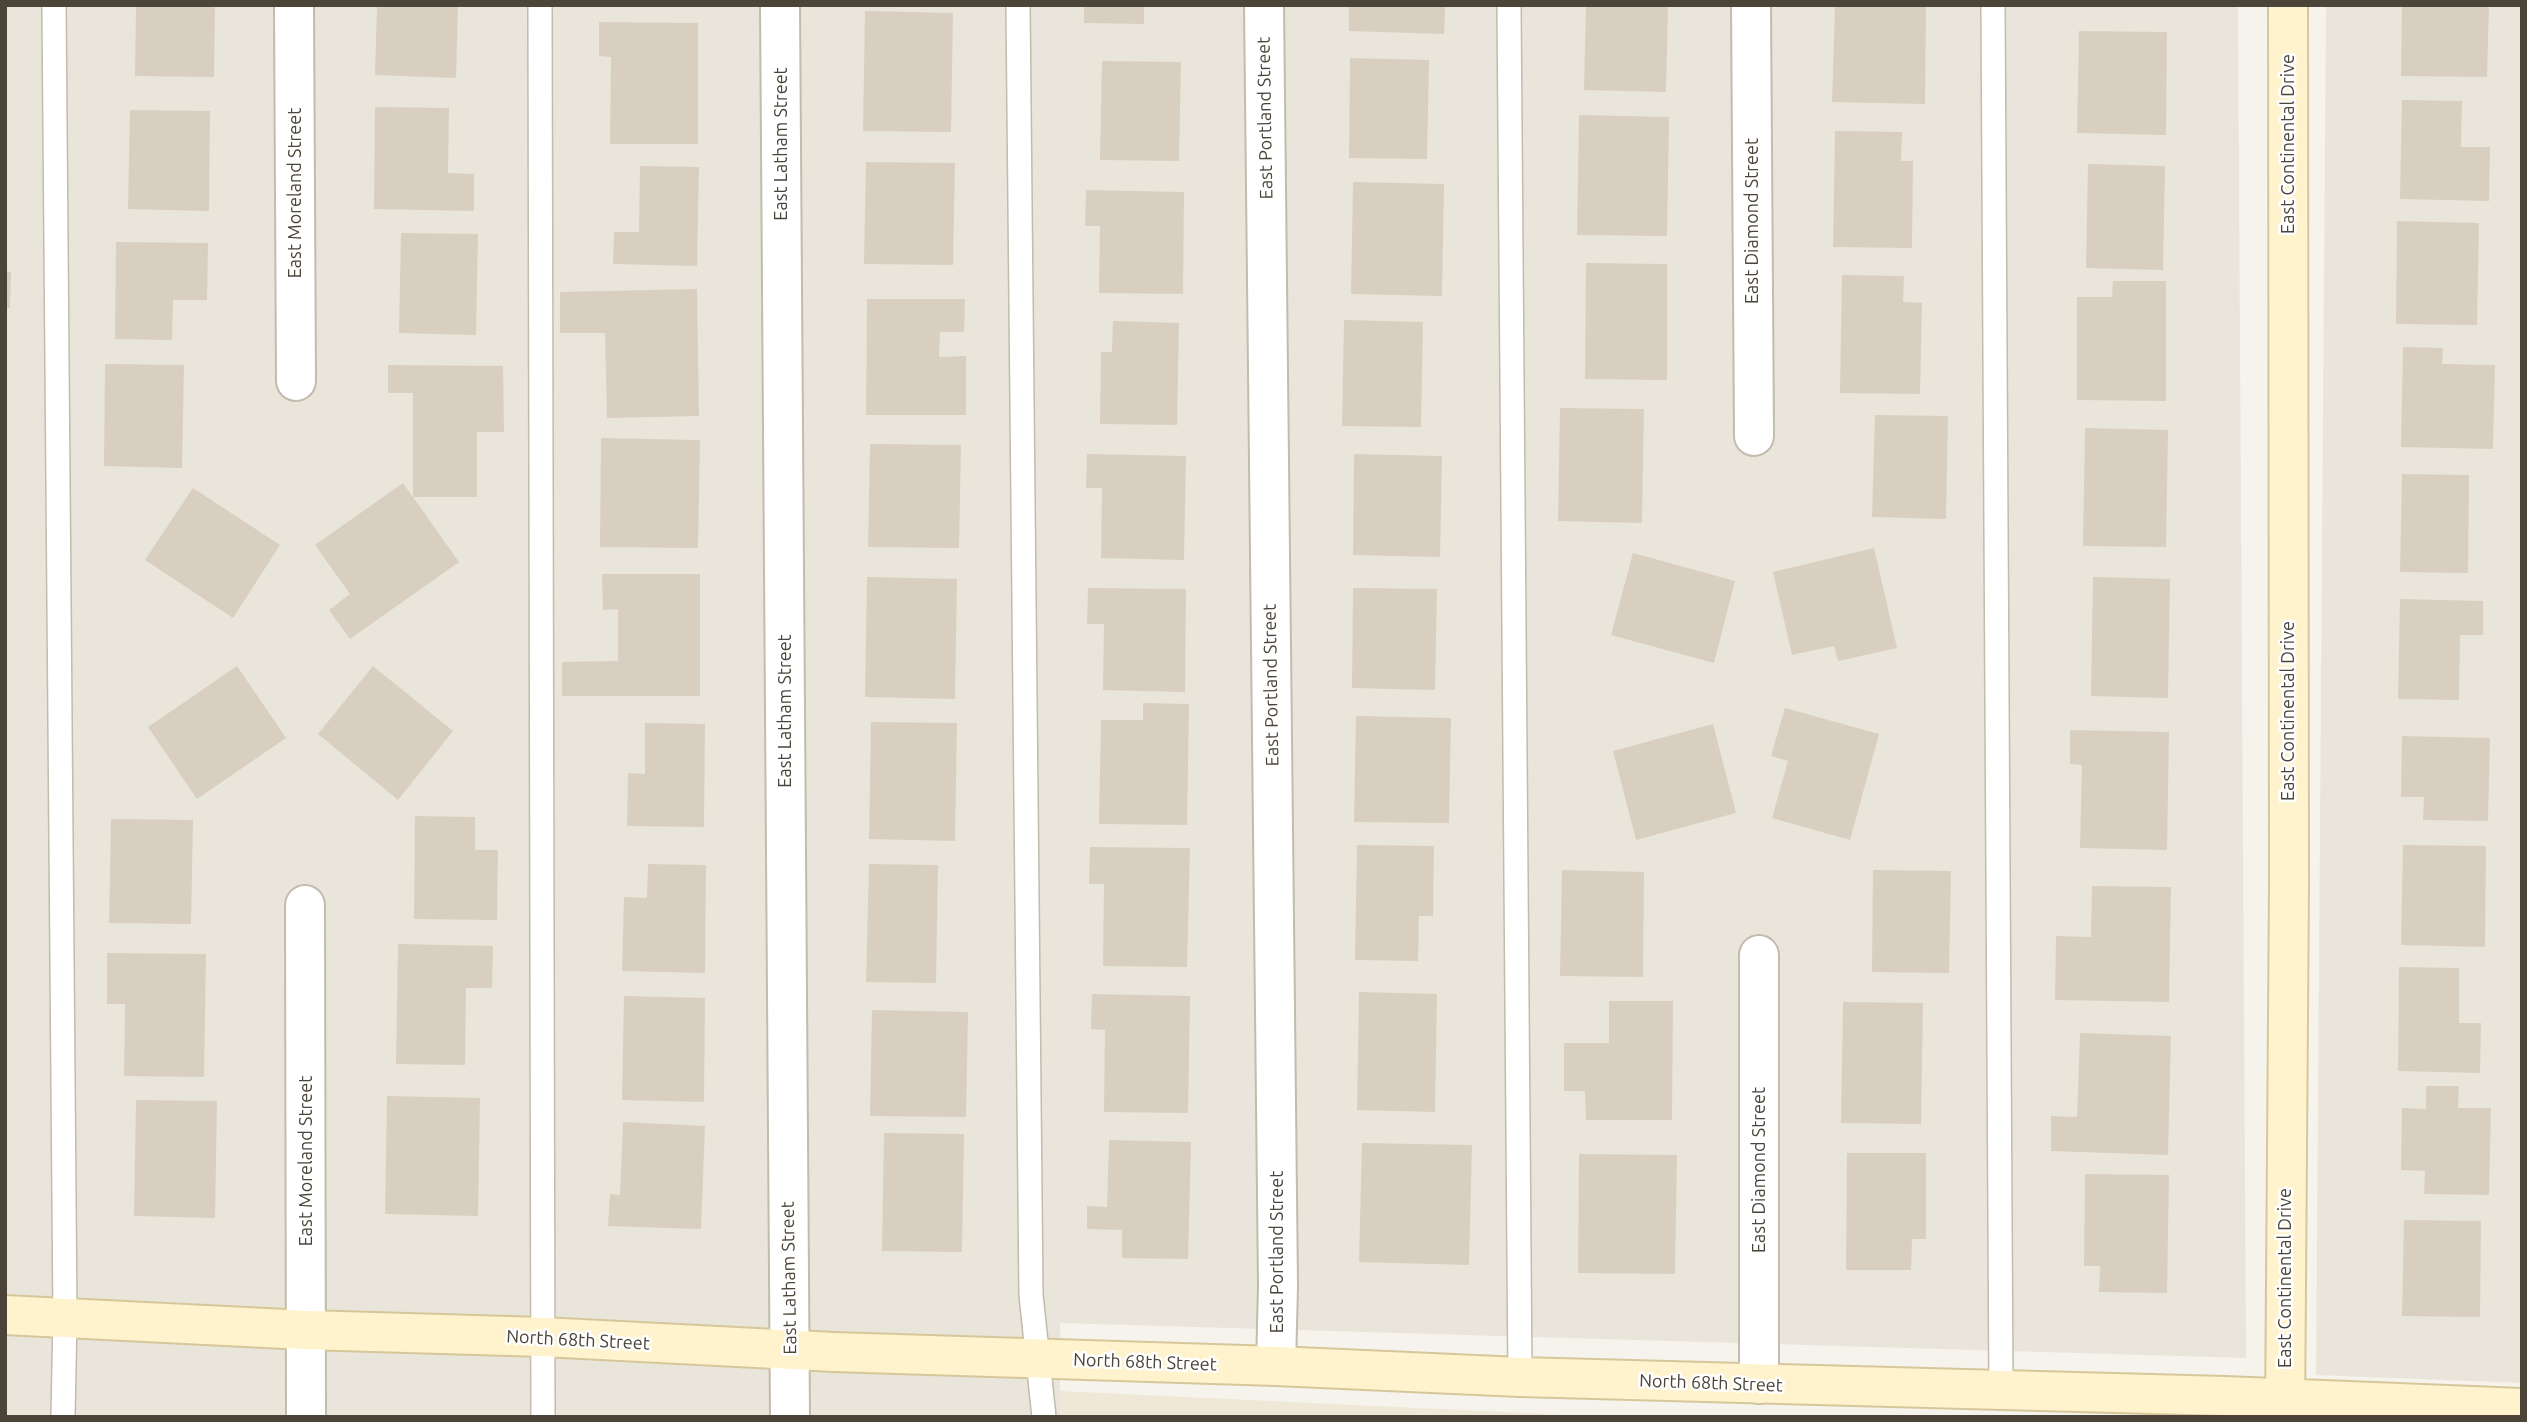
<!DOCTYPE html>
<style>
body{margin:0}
#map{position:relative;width:2527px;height:1422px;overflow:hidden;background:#f6f3ec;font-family:Ubuntu,sans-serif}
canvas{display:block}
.frame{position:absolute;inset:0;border:7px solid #4b4439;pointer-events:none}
</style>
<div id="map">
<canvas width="2527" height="1422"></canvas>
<div class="frame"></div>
</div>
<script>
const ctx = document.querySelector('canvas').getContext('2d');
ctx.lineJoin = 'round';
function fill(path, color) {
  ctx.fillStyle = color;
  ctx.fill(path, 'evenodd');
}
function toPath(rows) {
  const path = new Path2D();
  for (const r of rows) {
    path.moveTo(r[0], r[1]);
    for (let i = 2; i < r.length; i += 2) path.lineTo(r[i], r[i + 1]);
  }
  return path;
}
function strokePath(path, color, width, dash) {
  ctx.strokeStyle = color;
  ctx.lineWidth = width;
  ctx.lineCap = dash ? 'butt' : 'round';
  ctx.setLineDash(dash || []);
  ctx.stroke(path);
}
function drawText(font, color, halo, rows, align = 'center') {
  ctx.font = font + ' Ubuntu,sans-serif';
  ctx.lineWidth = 5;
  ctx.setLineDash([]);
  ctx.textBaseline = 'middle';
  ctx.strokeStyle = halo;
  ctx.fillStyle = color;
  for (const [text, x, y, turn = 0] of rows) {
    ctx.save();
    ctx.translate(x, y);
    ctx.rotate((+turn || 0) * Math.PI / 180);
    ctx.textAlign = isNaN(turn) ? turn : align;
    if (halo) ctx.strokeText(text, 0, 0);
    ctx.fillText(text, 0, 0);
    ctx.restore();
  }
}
fill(toPath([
 [5,5,2238,5,2246,1358,1060,1323,1060,1417,5,1417],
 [2326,5,2522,5,2522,1383,2316,1375]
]), '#eae5da');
fill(toPath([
 [1060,1391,1608,1417,1060,1417]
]), '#efe8d6');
fill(toPath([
 [136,5,215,5,214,77,135,76],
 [377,5,458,5,456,78,375,75],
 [1084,5,1144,5,1144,24,1084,23],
 [1349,5,1445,5,1444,34,1349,31],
 [1586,5,1668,5,1666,92,1584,90],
 [1835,5,1926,5,1925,104,1832,102],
 [2402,5,2489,5,2487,77,2401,76],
 [865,11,953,13,951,132,863,131],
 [599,22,698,23,698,144,610,144,611,57,599,56],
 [2079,31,2167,32,2166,135,2077,133],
 [1350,58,1429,60,1427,159,1349,158],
 [1102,61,1181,62,1179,161,1100,160],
 [2402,100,2462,101,2461,147,2490,147,2489,201,2400,199],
 [375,107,449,108,448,173,474,174,474,211,374,209],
 [130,110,210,111,209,211,128,209],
 [1579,115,1669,117,1667,236,1577,235],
 [1835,131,1902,132,1901,161,1913,161,1912,248,1833,247],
 [866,162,955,163,953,265,864,264],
 [2088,164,2165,166,2163,270,2086,268],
 [640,166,699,167,697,266,613,264,614,232,639,232],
 [1353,182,1444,184,1442,296,1351,294],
 [1086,190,1184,192,1183,294,1099,293,1100,226,1085,226],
 [2397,221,2479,223,2477,325,2396,324],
 [401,233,478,234,476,335,399,333],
 [116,242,208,243,207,300,173,300,172,340,115,339],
 [1586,263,1667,264,1667,380,1585,379],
 [5,271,11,272,10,308,5,308],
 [1842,275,1904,276,1903,302,1922,303,1920,394,1840,393],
 [2113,281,2166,281,2166,401,2077,400,2077,297,2112,297],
 [697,289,699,416,607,418,605,333,560,333,560,292],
 [867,299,965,299,964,332,940,332,939,357,966,356,966,415,866,415],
 [1344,320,1423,322,1421,427,1342,426],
 [1113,321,1179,323,1177,425,1100,424,1101,352,1112,352],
 [2403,347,2443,348,2442,364,2495,365,2493,449,2401,447],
 [105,364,184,365,182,468,104,466],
 [388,365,503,366,504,432,477,432,477,497,413,497,413,393,388,393],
 [1560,408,1644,409,1642,523,1558,521],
 [1875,415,1948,416,1946,519,1872,517],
 [2085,428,2168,430,2166,547,2083,546],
 [601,438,700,440,698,548,600,547],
 [870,444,961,445,959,548,868,547],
 [1087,454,1186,456,1184,560,1101,558,1102,488,1086,488],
 [1354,454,1442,456,1440,557,1353,555],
 [2402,474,2469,475,2468,573,2400,572],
 [403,483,459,562,350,639,329,610,350,594,315,545],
 [193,488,280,545,233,618,145,560],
 [1874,548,1897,648,1838,661,1834,646,1792,655,1773,572],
 [1633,553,1735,581,1714,663,1611,635],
 [602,574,700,574,700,696,562,696,562,662,618,661,618,609,603,610],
 [867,577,957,579,955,699,865,697],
 [2093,577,2170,579,2168,698,2091,696],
 [1088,588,1186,589,1185,692,1103,690,1104,624,1087,624],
 [1353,588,1437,589,1435,690,1352,688],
 [2400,599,2483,601,2483,635,2460,635,2459,700,2398,699],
 [237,666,286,738,197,799,148,727],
 [373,666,453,731,398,800,318,734],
 [1143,703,1189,704,1187,825,1099,824,1101,720,1143,720],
 [1785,708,1879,734,1850,840,1772,818,1788,761,1771,756],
 [1356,716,1451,718,1449,823,1354,822],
 [871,722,957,723,955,841,869,839],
 [645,723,705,724,704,827,627,826,628,773,645,774],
 [1713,724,1736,813,1636,840,1613,751],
 [2070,730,2169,732,2167,850,2080,848,2082,765,2070,764],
 [2402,736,2490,738,2488,821,2423,820,2424,797,2401,797],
 [415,816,475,817,475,850,498,850,497,920,414,919],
 [111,819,193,820,191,924,109,923],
 [1357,845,1434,846,1433,916,1419,916,1418,961,1355,960],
 [2403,845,2486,846,2485,947,2401,945],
 [1090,847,1190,848,1187,967,1103,966,1104,884,1089,884],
 [648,864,706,865,705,973,622,971,624,897,647,898],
 [869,864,938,865,936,983,866,982],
 [1562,870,1644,872,1643,977,1560,976],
 [1873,870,1951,871,1949,973,1872,972],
 [2092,886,2171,887,2169,1002,2055,1000,2056,936,2091,937],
 [398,944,493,946,492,988,466,988,465,1065,396,1064],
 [107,953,206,954,204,1077,124,1076,125,1004,107,1004],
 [2399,967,2459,968,2459,1023,2481,1023,2480,1073,2398,1071],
 [1359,992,1437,994,1435,1112,1357,1110],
 [1092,994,1190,996,1188,1113,1104,1112,1105,1030,1091,1029],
 [624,996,705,998,704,1102,622,1100],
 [1609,1001,1673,1001,1672,1120,1586,1120,1585,1091,1564,1091,1564,1043,1609,1043],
 [1843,1002,1923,1003,1921,1124,1841,1123],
 [872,1010,968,1012,966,1117,870,1116],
 [2080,1033,2171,1036,2168,1155,2051,1151,2051,1116,2077,1117],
 [2426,1086,2459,1086,2458,1108,2491,1108,2489,1195,2424,1194,2425,1171,2401,1170,2402,1108,2426,1109],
 [387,1096,480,1098,478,1216,385,1214],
 [136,1100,217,1101,215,1218,134,1216],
 [623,1122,705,1126,701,1229,608,1226,610,1194,620,1195],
 [884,1133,964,1134,962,1252,882,1251],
 [1109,1140,1191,1142,1188,1259,1122,1258,1122,1230,1087,1229,1087,1206,1107,1207],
 [1362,1143,1472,1145,1469,1265,1359,1262],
 [1847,1153,1926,1153,1926,1239,1912,1239,1911,1270,1846,1270],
 [1579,1154,1677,1155,1675,1274,1578,1273],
 [2085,1174,2169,1175,2167,1293,2099,1292,2100,1266,2084,1266],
 [2404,1220,2481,1221,2480,1317,2402,1316]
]), '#d8cfc1');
const lane = toPath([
 [54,5,65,1317,63,1417],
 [540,5,543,1417],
 [1018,5,1031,1295,1044,1417],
 [1509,5,1520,1377],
 [1993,5,2001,1391]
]);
const street = toPath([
 [294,5,296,381],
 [780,5,790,1417],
 [1264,5,1278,1286,1276,1366],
 [1751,5,1754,436],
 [305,905,306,1417],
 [1759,955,1759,1384]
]);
const secondary = toPath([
 [5,1315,306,1330,543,1337,834,1352,1276,1366,1520,1377,2225,1396,2522,1408],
 [2285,1417,2289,883,2288,5]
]);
strokePath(lane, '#c2bbae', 26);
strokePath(street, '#c2bbae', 42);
strokePath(secondary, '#d6c79b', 42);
strokePath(lane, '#fff', 23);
strokePath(street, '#fff', 38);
strokePath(secondary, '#fff3cd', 38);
drawText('18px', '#4b4439', '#fff', [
 ["East Portland Street",1265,118,-91],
 ["East Latham Street",781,144,-90],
 ["East Continental Drive",2288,144,-90],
 ["East Moreland Street",295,193,-90],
 ["East Diamond Street",1752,221,-90],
 ["East Portland Street",1271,685,-91],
 ["East Latham Street",785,711,-90],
 ["East Continental Drive",2288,711,-90],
 ["East Moreland Street",306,1161,-90],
 ["East Diamond Street",1759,1170,-90],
 ["East Portland Street",1277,1252,-90],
 ["East Latham Street",789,1278,-91],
 ["East Continental Drive",2285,1278,-90],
 ["North 68th Street",578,1340,3],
 ["North 68th Street",1145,1362,2],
 ["North 68th Street",1711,1383,2]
]);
</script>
